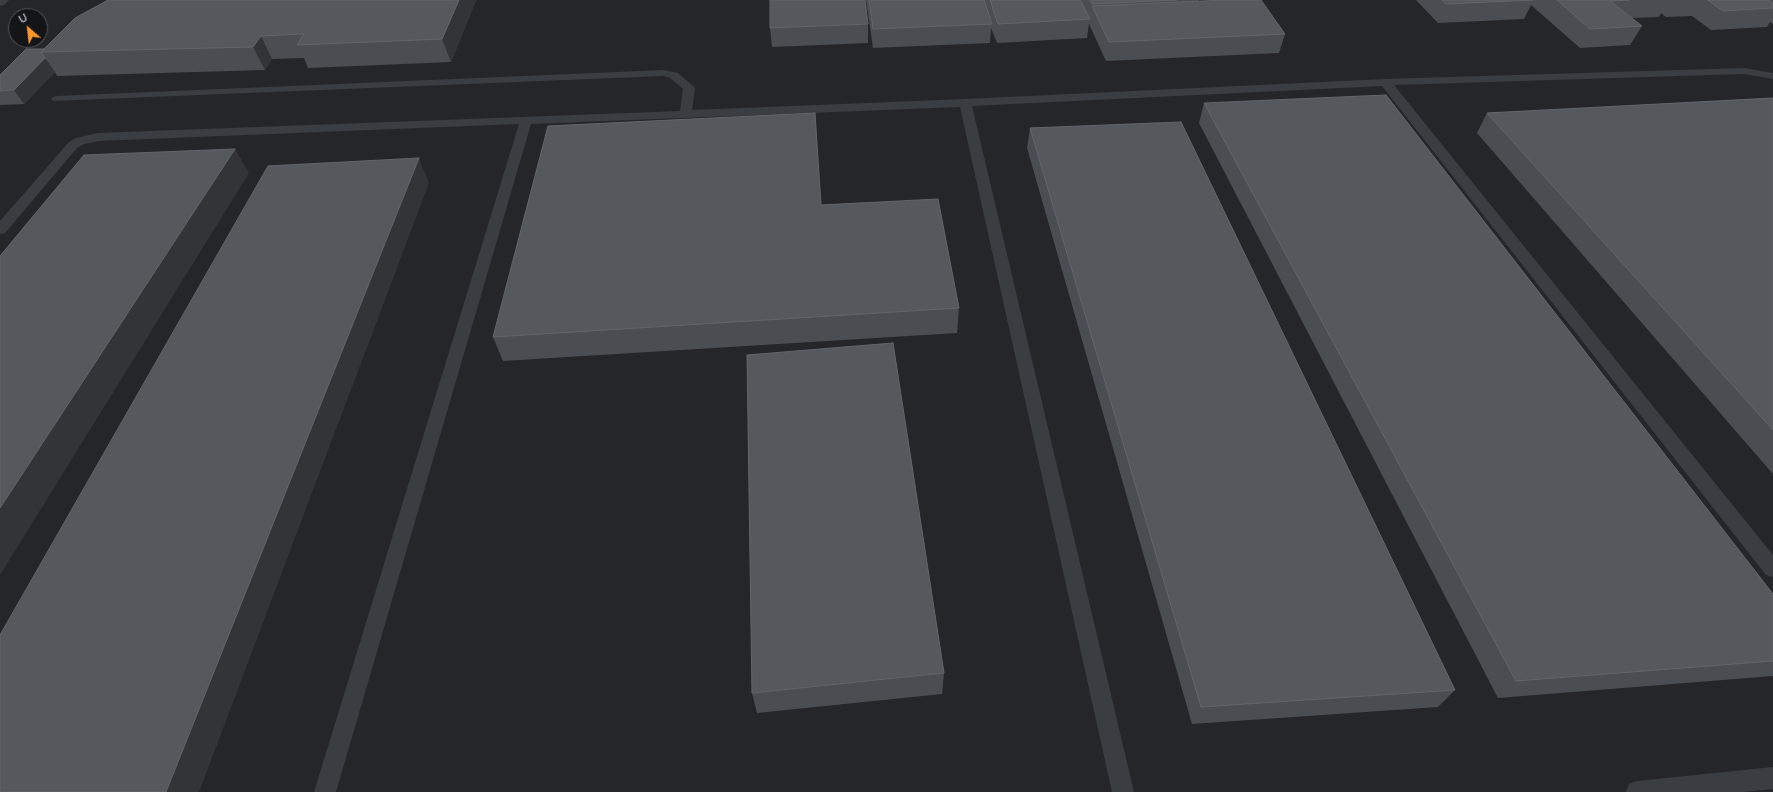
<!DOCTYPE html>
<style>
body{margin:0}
#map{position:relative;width:1773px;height:792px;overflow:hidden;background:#1a1a1c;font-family:Mulish,sans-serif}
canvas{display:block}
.north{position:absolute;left:8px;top:8px;width:40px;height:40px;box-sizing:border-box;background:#141517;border:1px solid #505459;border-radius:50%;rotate:332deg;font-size:11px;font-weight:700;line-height:16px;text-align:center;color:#abb3bd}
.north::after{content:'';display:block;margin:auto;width:14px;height:18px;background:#ff962f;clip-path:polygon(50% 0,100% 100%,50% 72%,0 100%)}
</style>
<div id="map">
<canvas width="1773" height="792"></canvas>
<div class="north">U</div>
</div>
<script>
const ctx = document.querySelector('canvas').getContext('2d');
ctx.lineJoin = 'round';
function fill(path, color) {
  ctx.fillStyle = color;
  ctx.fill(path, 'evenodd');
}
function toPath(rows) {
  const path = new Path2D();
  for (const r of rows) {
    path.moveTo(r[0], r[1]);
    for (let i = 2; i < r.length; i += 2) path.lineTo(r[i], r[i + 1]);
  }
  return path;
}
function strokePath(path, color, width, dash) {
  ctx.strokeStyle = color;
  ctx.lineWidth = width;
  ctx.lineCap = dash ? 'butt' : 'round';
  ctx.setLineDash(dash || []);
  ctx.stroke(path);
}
fill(toPath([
 [0,0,1773,0,1773,792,0,792],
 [16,16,40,16,40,40,16,40]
]), '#252629');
fill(toPath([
 [0,0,9,0,4,5,0,6,0,0],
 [1744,68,1773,73,1773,79,1744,74,1394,85,1773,555,1773,577,1766,575,1382,86,972,106,1134,792,1112,792,960,107,531,124,336,792,314,792,519,124,98,141,84,144,77,148,5,233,0,234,0,221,69,142,76,138,98,133,680,111,683,89,670,78,664,76,53,101,51,99,53,97,57,96,664,70,678,73,693,86,695,88,692,110,965,99,1385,79,1744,68],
 [1773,767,1773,789,1742,792,1626,792,1629,784,1637,781,1773,767]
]), '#3a3d42');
fill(toPath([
 [108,0,476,0,451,62,308,68,304,58,272,59,265,70,57,76,55,72,24,104,0,105,0,75,45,49],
 [866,0,1199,0,1199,1,1285,34,1279,53,1106,61,1089,24,1089,23,1087,38,997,43,991,28,990,43,873,48],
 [1416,0,1773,0,1773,24,1770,22,1767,27,1711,30,1692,16,1666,17,1661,13,1659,17,1632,18,1642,26,1630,45,1580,48,1531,5,1524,19,1438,23],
 [868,24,868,43,772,47,770,28],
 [1773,98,1773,474,1477,133,1487,113],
 [1204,103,1773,594,1773,676,1498,698,1199,123],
 [1030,128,1455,690,1438,707,1192,724,1027,148],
 [821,205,959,308,957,333,503,361,493,337],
 [944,673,942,694,757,713,752,693]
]), '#4a4d51');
fill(toPath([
 [459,0,476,0,451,62,442,39],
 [261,36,272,59,265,70,253,47],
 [45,58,55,72,24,104,14,90],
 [235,149,249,173,0,575,0,508],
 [419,158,429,183,199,792,166,792]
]), '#333437');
const building = toPath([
 [108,0,459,0,442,39,297,45,304,34,261,36,253,47,41,52,75,18,108,0],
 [770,0,865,0,868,24,770,28,770,0],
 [869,0,984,0,992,24,873,29,869,0],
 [990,0,1080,0,1090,19,998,24,990,0],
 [1090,0,1177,0,1092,4,1090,0],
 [1224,0,1261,0,1285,34,1109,42,1092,6,1224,0],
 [1442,0,1533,0,1446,4,1442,0],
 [1557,0,1629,0,1610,1,1642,26,1590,29,1557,0],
 [1708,0,1768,0,1773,3,1773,8,1723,11,1708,0],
 [26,49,45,49,41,52,45,58,14,90,0,91,0,75,26,49],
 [1386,95,1773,594,1773,661,1516,681,1204,103,1386,95],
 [1773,98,1773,430,1487,113,1773,98],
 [815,113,821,205,938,199,959,308,493,337,548,126,815,113],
 [1181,122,1455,690,1201,707,1030,128,1181,122],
 [235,149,0,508,0,256,84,155,235,149],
 [419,158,166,792,0,792,0,635,268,166,419,158],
 [893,343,944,673,752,693,747,355,893,343]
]);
fill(building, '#55585d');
strokePath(building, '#62666c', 1);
</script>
